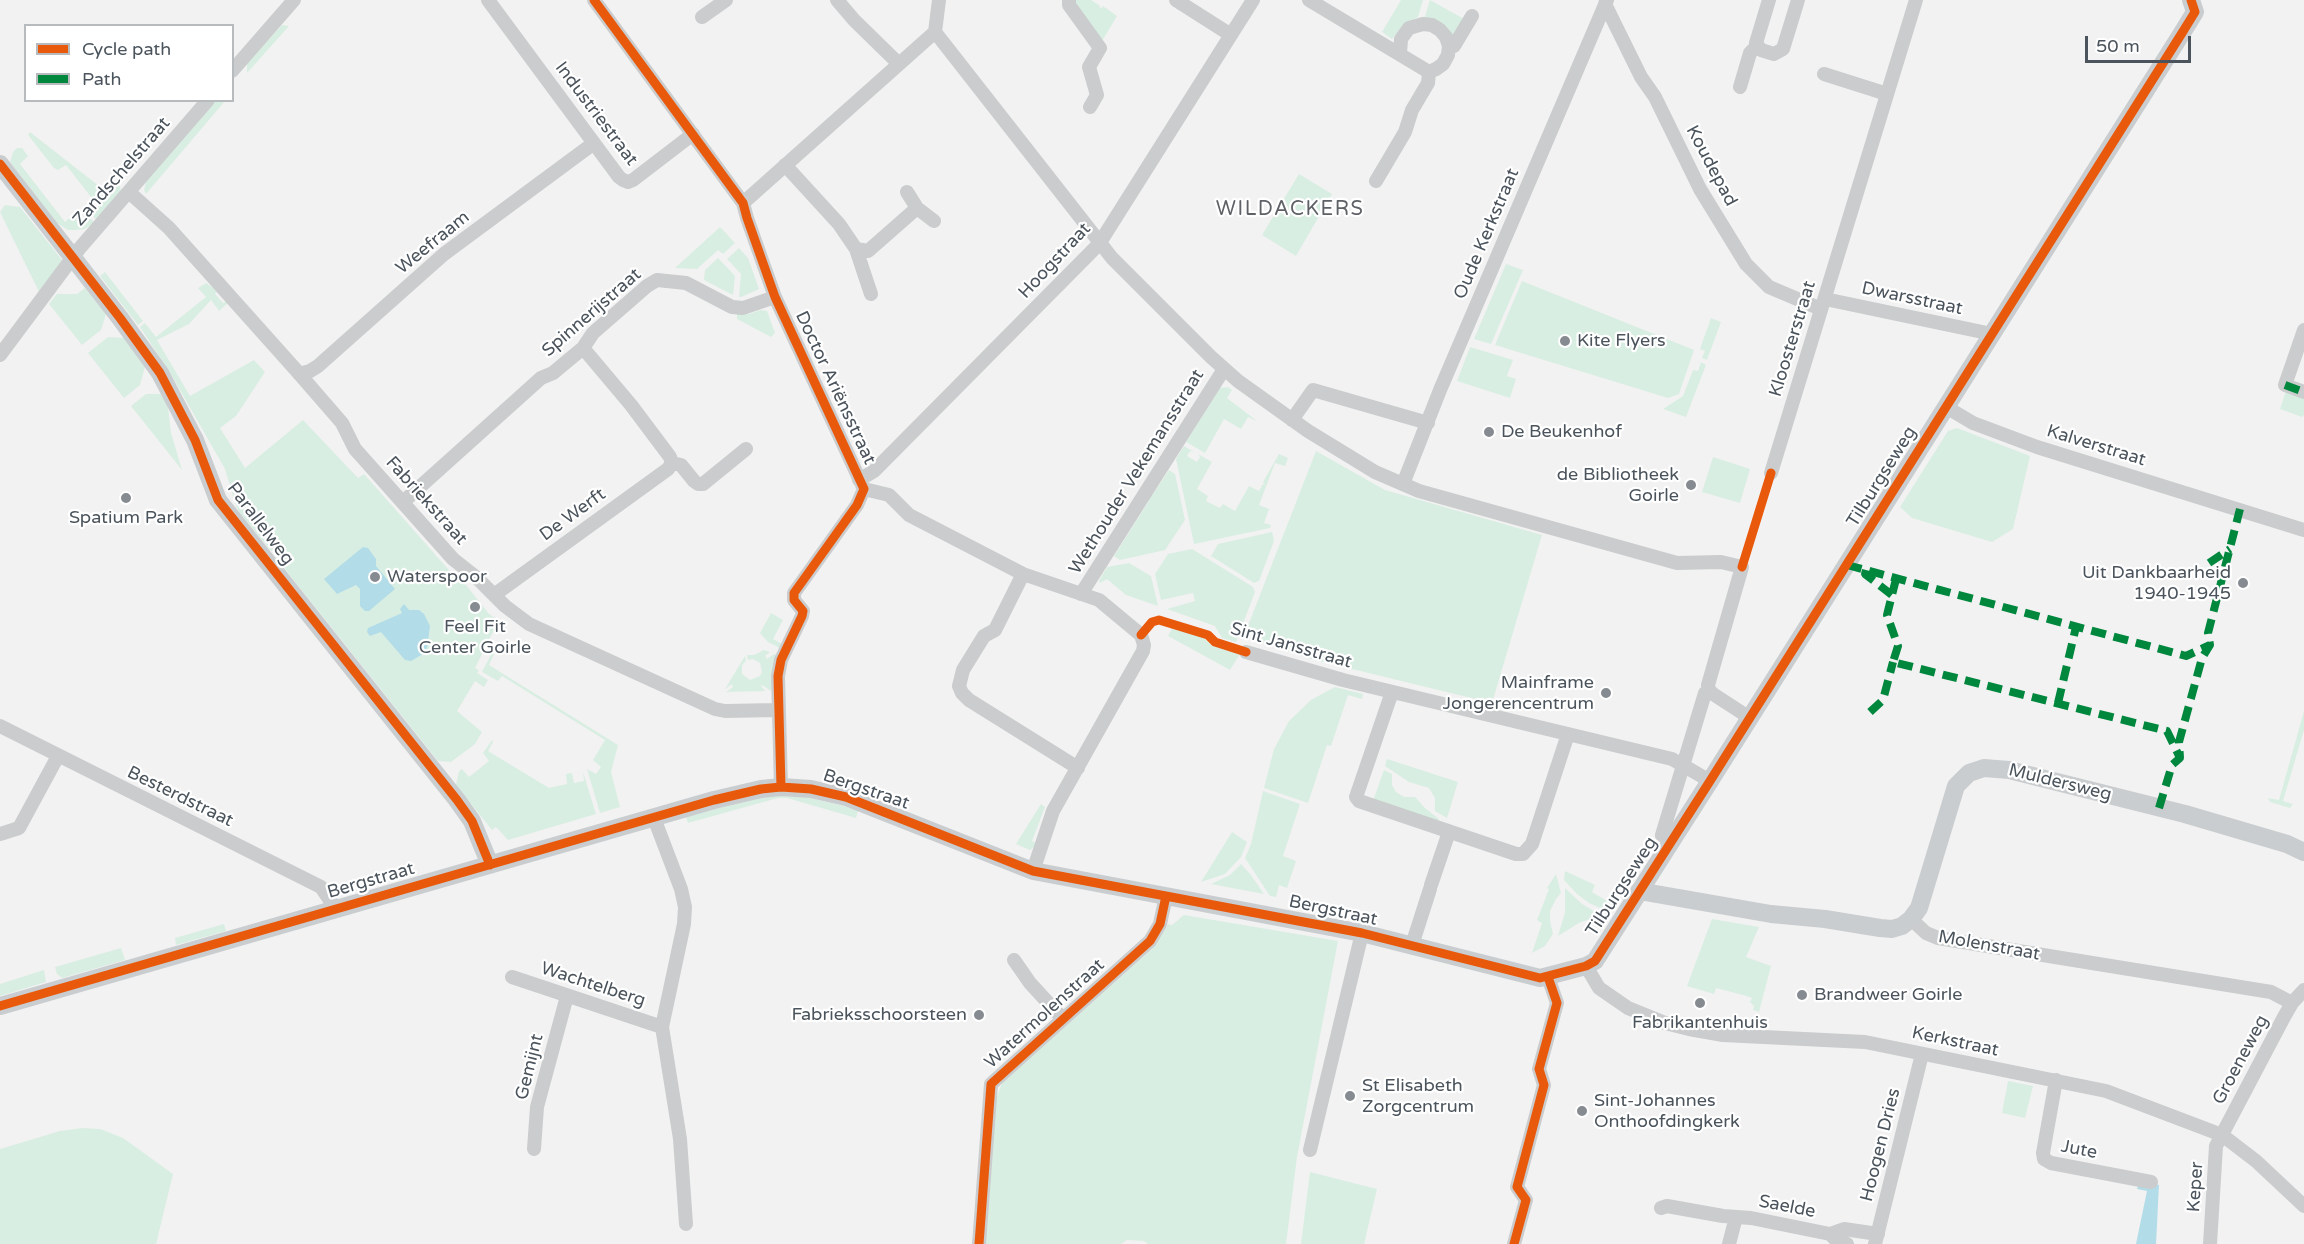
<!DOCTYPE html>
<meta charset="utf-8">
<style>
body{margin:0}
#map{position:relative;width:2304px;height:1244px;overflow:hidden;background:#f2f2f2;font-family:"Varela Round",sans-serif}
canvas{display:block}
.legend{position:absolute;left:24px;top:24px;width:210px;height:78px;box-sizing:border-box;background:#fff;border:2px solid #b7bbbe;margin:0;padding:8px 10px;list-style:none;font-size:18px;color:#4b545c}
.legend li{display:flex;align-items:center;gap:12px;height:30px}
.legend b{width:30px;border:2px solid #b7bbbe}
.scale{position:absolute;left:2085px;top:36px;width:106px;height:27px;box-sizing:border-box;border:3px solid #4b545c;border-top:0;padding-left:8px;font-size:18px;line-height:21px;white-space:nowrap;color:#4b545c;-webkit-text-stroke:4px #fff;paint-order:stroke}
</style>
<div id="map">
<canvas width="2304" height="1244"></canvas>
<ul class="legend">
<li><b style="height:8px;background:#e8590c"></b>Cycle path</li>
<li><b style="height:8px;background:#00873e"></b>Path</li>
</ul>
<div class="scale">50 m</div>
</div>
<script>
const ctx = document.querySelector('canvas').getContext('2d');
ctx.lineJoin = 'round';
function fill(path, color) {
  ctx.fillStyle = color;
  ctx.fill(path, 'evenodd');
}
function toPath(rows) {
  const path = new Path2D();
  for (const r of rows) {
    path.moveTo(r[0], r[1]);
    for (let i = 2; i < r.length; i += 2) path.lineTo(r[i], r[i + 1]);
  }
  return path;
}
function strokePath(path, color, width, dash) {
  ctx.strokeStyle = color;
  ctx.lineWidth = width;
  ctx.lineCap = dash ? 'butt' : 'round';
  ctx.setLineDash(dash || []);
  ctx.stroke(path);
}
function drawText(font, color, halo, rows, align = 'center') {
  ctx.font = font + ' "Varela Round",sans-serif';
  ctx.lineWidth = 4.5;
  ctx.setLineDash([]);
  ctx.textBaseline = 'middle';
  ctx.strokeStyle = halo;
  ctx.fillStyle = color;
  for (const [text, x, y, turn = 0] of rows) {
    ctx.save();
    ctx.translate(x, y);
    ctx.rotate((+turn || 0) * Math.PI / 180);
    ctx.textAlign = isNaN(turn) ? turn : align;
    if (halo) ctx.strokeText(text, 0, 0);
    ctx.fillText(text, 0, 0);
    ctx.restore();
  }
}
fill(toPath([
 [1074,0,1091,0,1099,5,1101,9,1103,6,1117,16,1102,41,1076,7],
 [1401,0,1423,0,1418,17,1404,24,1392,39,1382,32],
 [1430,0,1464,19,1453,37,1424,20],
 [282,25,289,26,247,73,247,63],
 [215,101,225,101,146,194,144,190,146,182],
 [30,132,108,193,117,183,120,186,121,191,97,220,90,214,98,206,66,165,58,170,54,168,28,135],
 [17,148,22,148,28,156,20,164,65,222,74,214,80,222,88,216,95,223,84,229,76,230,68,230,57,223,10,162,13,152],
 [1299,174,1332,194,1296,256,1262,235],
 [5,205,20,207,62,260,54,276,39,292,0,212],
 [720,227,735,243,723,254,718,250,697,269,675,268],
 [739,248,748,258,759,289,741,297,739,297,741,274,727,259],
 [718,258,735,276,733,295,704,280,705,270],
 [1506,264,1523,270,1491,344,1474,339],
 [105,272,143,321,138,325,100,276],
 [1522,281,1694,350,1679,394,1668,398,1495,345],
 [206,283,218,291,215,294,223,303,227,301,228,303,219,311,211,300,189,324,157,340,190,396,254,360,265,372,236,416,220,428,245,468,303,420,358,478,364,474,456,578,459,576,489,614,499,620,475,668,479,670,477,673,488,680,484,687,475,681,457,711,482,732,475,744,451,762,438,761,276,558,277,556,273,550,271,551,239,512,235,503,225,469,172,376,140,327,145,323,156,337,206,297,198,288],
 [85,288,106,314,101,330,82,345,49,304,57,294,77,294],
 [760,310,767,311,775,333,771,337,737,319,737,314,749,314],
 [1711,318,1721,322,1707,360,1702,358,1705,351,1700,349],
 [108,337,125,338,145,367,140,385,124,398,88,353],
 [1470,347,1513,360,1507,376,1516,379,1510,398,1457,381],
 [1701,362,1706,365,1686,417,1663,409,1683,396,1693,370,1698,371],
 [1228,387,1232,390,1227,398,1257,421,1248,417,1241,429,1224,419,1205,453,1186,442,1220,388],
 [2286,391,2304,397,2304,415,2302,417,2280,409],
 [146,394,161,394,168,407,171,433,182,470,131,406],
 [1957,428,2030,456,2013,529,1992,542,1912,518,1900,507,1948,431],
 [1184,446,1194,452,1190,451,1187,456,1197,462,1200,457,1198,454,1212,462,1197,489,1208,496,1206,501,1220,508,1223,504,1235,511,1249,486,1259,491,1263,484,1265,485,1263,482,1279,454,1288,458,1285,466,1275,463,1259,505,1269,509,1264,523,1271,525,1270,528,1194,544,1176,459],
 [1316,451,1385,490,1542,535,1492,703,1311,659,1244,636],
 [1713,457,1750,469,1740,503,1702,492],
 [1169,470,1175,474,1185,520,1165,550,1120,560,1114,556,1149,501,1148,496,1153,494],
 [1272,532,1274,541,1259,581,1254,583,1211,556,1218,544],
 [1192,549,1253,587,1255,592,1236,642,1222,638,1215,626,1167,609,1195,601,1193,593,1161,600,1155,574,1168,554],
 [1129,563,1151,576,1158,606,1126,595,1107,579,1100,583,1099,581,1107,567],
 [771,613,783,620,773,639,782,644,780,648,768,642,760,633],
 [1173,627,1202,636,1210,644,1240,654,1230,670,1168,636],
 [496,645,498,645,489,665,618,745,611,772,620,807,600,813,587,769,596,774,601,767,593,760,605,740,502,676,498,681,482,672],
 [764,650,770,652,765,656,767,659,774,654,776,655,771,691,762,685,761,686,765,691,726,692,733,687,732,684,725,689,745,656,746,661,742,665,742,674,750,680,760,676,762,672,760,663,753,659,748,660,747,655,754,655],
 [1335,687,1363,694,1362,699,1348,695,1331,746,1327,745,1308,803,1264,788,1274,749,1289,721,1311,700],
 [2304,711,2304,730,2283,801,2293,804,2290,808,2270,802,2268,798,2279,800],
 [492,740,493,742,488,751,549,788,567,784,566,774,572,773,574,783,584,781,583,772,596,814,508,840,496,827,492,830,456,785,459,771,462,769,469,777,489,761,483,753],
 [1387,759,1458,782,1447,818,1435,811,1435,798,1429,788,1409,782,1385,766],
 [1384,770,1392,774,1392,785,1396,792,1404,797,1415,797,1425,808,1439,819,1438,823,1373,801],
 [1263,791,1300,804,1283,856,1296,861,1287,888,1279,885,1276,897,1270,896,1245,858,1251,844],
 [777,796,806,797,844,806,858,811,856,818,787,798,778,798,688,823,686,817,750,799],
 [1041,804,1045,807,1032,841,1036,843,1035,846,1030,850,1016,844],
 [1232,832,1247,842,1241,857,1225,874,1201,882],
 [1241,864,1251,875,1264,894,1211,884,1230,875],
 [1565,871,1595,885,1592,892,1615,906,1611,913,1589,903,1577,894,1564,880],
 [1556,874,1561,893,1556,899,1550,911,1550,921,1553,934,1545,946,1532,953,1542,923,1537,920,1549,889,1547,888],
 [1565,888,1582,904,1601,915,1579,923,1558,936,1565,912],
 [1184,915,1338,941,1297,1157,1286,1244,1148,1244,1144,1241,1127,1240,1121,1244,985,1244,996,1099,1002,1083,1151,950,1168,924,1172,925],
 [1712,919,1759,927,1746,957,1771,966,1759,1012,1753,1010,1754,1006,1750,1002,1752,998,1743,995,1716,988,1714,994,1687,986],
 [224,924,226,931,176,945,175,938],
 [121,948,125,960,62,978,57,974,55,967],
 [44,970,46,982,0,996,0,984],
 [2008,1081,2033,1086,2025,1118,2002,1113],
 [82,1128,100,1129,123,1138,173,1174,156,1244,0,1244,0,1149,60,1131],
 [1310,1172,1377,1189,1364,1244,1301,1244]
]), '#d9eee2');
fill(toPath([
 [363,547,368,548,376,559,376,566,395,589,369,611,365,611,360,606,360,589,356,585,337,594,324,579],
 [404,604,409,610,419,610,424,614,430,626,427,648,423,654,411,661,405,660,381,632,370,636,367,632,368,628,402,613,400,609],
 [2153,1183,2159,1185,2156,1244,2136,1244,2147,1191,2137,1189,2138,1186]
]), '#b2dce8');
strokePath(toPath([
 [488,0,619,177,623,180,628,182,633,180,693,134],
 [594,0,743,203,747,218,775,297,864,489,857,505,794,593,794,600,803,611,802,616,781,660,778,676,781,787],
 [837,0,854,20,899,64],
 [1069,0,1069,5,1100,48,1089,67,1097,95,1090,107],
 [1176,0,1231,35],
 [1309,0,1429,72,1428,83,1412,110,1405,132,1376,181],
 [1769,0,1756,43,1761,50,1774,54,1783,49,1798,0],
 [1605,4,1641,77,1655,97,1700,189,1746,264,1769,287,1821,309],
 [702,17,726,0],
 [935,32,1112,258,1211,357,1238,381,1308,431,1375,472,1419,491,1677,563,1721,562,1742,567,1708,685,1709,690,1705,693,1662,835,1672,841],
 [935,32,939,0],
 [1449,46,1454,46,1472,16],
 [1400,54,1401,39,1409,28,1423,24,1432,25,1440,30,1446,37,1449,46,1448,55,1443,64,1436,69,1429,72],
 [232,71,294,0],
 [1824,74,1887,94],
 [1740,87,1750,53,1757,46],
 [785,165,839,224,856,249,871,294],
 [130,193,169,228,296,370,342,423,355,449,453,559,477,578,505,606,529,624,715,709,725,711,778,710],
 [743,203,935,32],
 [917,208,934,221],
 [856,249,868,251,917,208,907,192],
 [1825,299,1992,334],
 [2304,330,2285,385,2304,392],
 [0,355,79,249,208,100],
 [299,374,310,371,318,366,444,254,594,143],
 [1946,407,1973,423,2037,447,2304,530],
 [1292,420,1313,390,1428,423],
 [672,463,681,465,694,481,698,484,703,484,746,449],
 [1771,473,1916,0],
 [859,480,874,471,1099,244,1253,0],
 [1403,484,1440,390,1607,0],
 [864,489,889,495,909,515,1023,574,1099,600,1141,635,1144,645,1143,651,1053,811,1033,871],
 [403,502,541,378,553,373,583,348,593,333,647,286,657,280,686,283,732,307,743,308,775,297],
 [1023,574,995,630,984,636,963,670,959,686,962,693,969,700,1078,768],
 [1081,594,1224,369],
 [494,595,668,469,672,463,670,457,631,405,583,348],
 [1246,652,1343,680,1672,759,1710,781],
 [1709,690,1713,694,1750,718],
 [1392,692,1356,797,1359,801,1516,854,1523,854,1532,844,1568,734],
 [0,726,321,887,336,909],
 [654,818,681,889,685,907,684,924,662,1027,680,1139,686,1224],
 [0,834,19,828,58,756],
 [1431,885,1449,832],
 [1911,919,1926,933,1938,938,2271,992,2292,1003],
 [1412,945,1430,889],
 [1014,960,1030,983,1063,1019],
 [1586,966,1599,988,1628,1008,1665,1023,1689,1029,1723,1035,1865,1042,2106,1091,2222,1135,2256,1161,2304,1206],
 [512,977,662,1027],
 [2056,1080,2043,1153,2044,1159,2051,1163,2151,1182],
 [534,1149,537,1107,567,996],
 [1310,1150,1362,933],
 [1661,1208,1667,1206,1723,1216,1751,1218,1830,1234],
 [979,1244,991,1084,1150,941,1160,924,1166,896],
 [1514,1244,1526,1200,1517,1187,1544,1085,1539,1069,1557,1003,1548,977],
 [1729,1244,1736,1217],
 [1847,1244,1837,1241,1830,1234,1844,1229,1878,1234],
 [1875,1244,1922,1054],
 [2210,1244,2216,1146,2284,1017,2292,1003,2304,990]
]), '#cacccd', 14);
strokePath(toPath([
 [0,164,120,318,160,373,195,440,218,500,457,800,472,821,490,865],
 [1639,891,1771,914,1825,919,1880,928,1892,929,1902,926,1911,919,1919,908,1956,786,1969,773,1984,768,2009,770,2185,814,2287,844,2304,852],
 [0,1006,714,800,761,789,781,787,811,789,846,797,1033,871,1362,933,1540,978,1586,966,1595,961,1710,781,2182,33,2195,12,2191,0]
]), '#cacdcf', 18);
strokePath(toPath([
 [2285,385,2304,392],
 [2209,563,2230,549],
 [1847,565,2186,656,2210,645],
 [1866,570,1865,574,1892,595],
 [1896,579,1887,615,1898,646,1893,662,2167,731,2180,758,2179,742,2202,658,2210,645,2208,633,2240,509],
 [2058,703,2076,627],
 [1870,712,1883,700,1893,662],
 [2159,808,2172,765,2180,758]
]), '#00873e', 8, [15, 8]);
strokePath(toPath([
 [594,0,743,203,747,218,775,297,864,489,857,505,794,593,794,600,803,611,802,616,781,660,778,676,781,787],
 [0,164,120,318,160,373,195,440,218,500,457,800,472,821,490,865],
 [1742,567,1771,473],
 [1141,635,1152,622,1159,620,1208,635,1215,642,1246,652],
 [0,1006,714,800,761,789,781,787,811,789,846,797,1033,871,1362,933,1540,978,1586,966,1595,961,1710,781,2182,33,2195,12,2191,0],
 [979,1244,991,1084,1150,941,1160,924,1166,896],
 [1514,1244,1526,1200,1517,1187,1544,1085,1539,1069,1557,1003,1548,977]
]), '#e8590c', 9);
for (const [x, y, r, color] of [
 [1565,341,6,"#858b90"],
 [1489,432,6,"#858b90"],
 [1691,485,6,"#858b90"],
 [126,498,6,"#858b90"],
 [375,577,6,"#858b90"],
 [2243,583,6,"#858b90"],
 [475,607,6,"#858b90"],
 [1606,693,6,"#858b90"],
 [1802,995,6,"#858b90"],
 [1700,1003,6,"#858b90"],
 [979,1015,6,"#858b90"],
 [1350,1096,6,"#858b90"],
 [1582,1111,6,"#858b90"]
]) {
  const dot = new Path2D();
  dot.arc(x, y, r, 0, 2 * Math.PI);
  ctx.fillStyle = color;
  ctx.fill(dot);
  strokePath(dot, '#fff', 2);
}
drawText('18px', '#4b545c', '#fff', [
 ["Industriestraat",596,114,53],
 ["Koudepad",1711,166,62],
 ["Zandschelstraat",122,172,-49],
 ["Oude Kerkstraat",1487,234,-67],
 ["Weefraam",433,243,-39],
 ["Hoogstraat",1055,261,-47],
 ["Dwarsstraat",1912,299,12],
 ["Spinnerijstraat",592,313,-41],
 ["Kloosterstraat",1793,339,-73],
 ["Doctor Ariënsstraat",835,388,65],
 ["Kalverstraat",2096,446,17],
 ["Wethouder Vekemansstraat",1137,472,-58],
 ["Tilburgseweg",1882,477,-58],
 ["Fabriekstraat",426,501,48],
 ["De Werft",573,515,-36],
 ["Parallelweg",260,524,53],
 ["Sint Jansstraat",1291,646,16],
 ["Muldersweg",2060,783,14],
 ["Bergstraat",866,790,19],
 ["Besterdstraat",180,797,26],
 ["Bergstraat",371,881,-16],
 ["Tilburgseweg",1622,887,-57],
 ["Bergstraat",1333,911,12],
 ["Molenstraat",1989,946,10],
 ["Wachtelberg",593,985,18],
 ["Watermolenstraat",1045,1014,-42],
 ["Kerkstraat",1955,1042,12],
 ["Groeneweg",2241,1060,-62],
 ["Gemijnt",530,1067,-76],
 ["Hoogen Dries",1881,1145,-76],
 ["Jute",2079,1150,11],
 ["Keper",2196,1187,-86],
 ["Saelde",1787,1207,11]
]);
drawText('18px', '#4b545c', '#fff', [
 ["Kite Flyers",1577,341],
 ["De Beukenhof",1501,432],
 ["de Bibliotheek",1679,475,"right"],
 ["Goirle",1679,496,"right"],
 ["Spatium Park",126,518,"center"],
 ["Uit Dankbaarheid",2231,573,"right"],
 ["1940-1945",2231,594,"right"],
 ["Waterspoor",387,577],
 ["Feel Fit",475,627,"center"],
 ["Center Goirle",475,648,"center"],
 ["Mainframe",1594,683,"right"],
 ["Jongerencentrum",1594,704,"right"],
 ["Brandweer Goirle",1814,995],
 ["Fabrieksschoorsteen",967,1015,"right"],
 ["Fabrikantenhuis",1700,1023,"center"],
 ["St Elisabeth",1362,1086],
 ["Zorgcentrum",1362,1107],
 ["Sint-Johannes",1594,1101],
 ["Onthoofdingkerk",1594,1122]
], 'left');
ctx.letterSpacing = '1.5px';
drawText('20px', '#5e6165', '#fff', [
 ["WILDACKERS",1290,210]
]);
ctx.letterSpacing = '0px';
</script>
